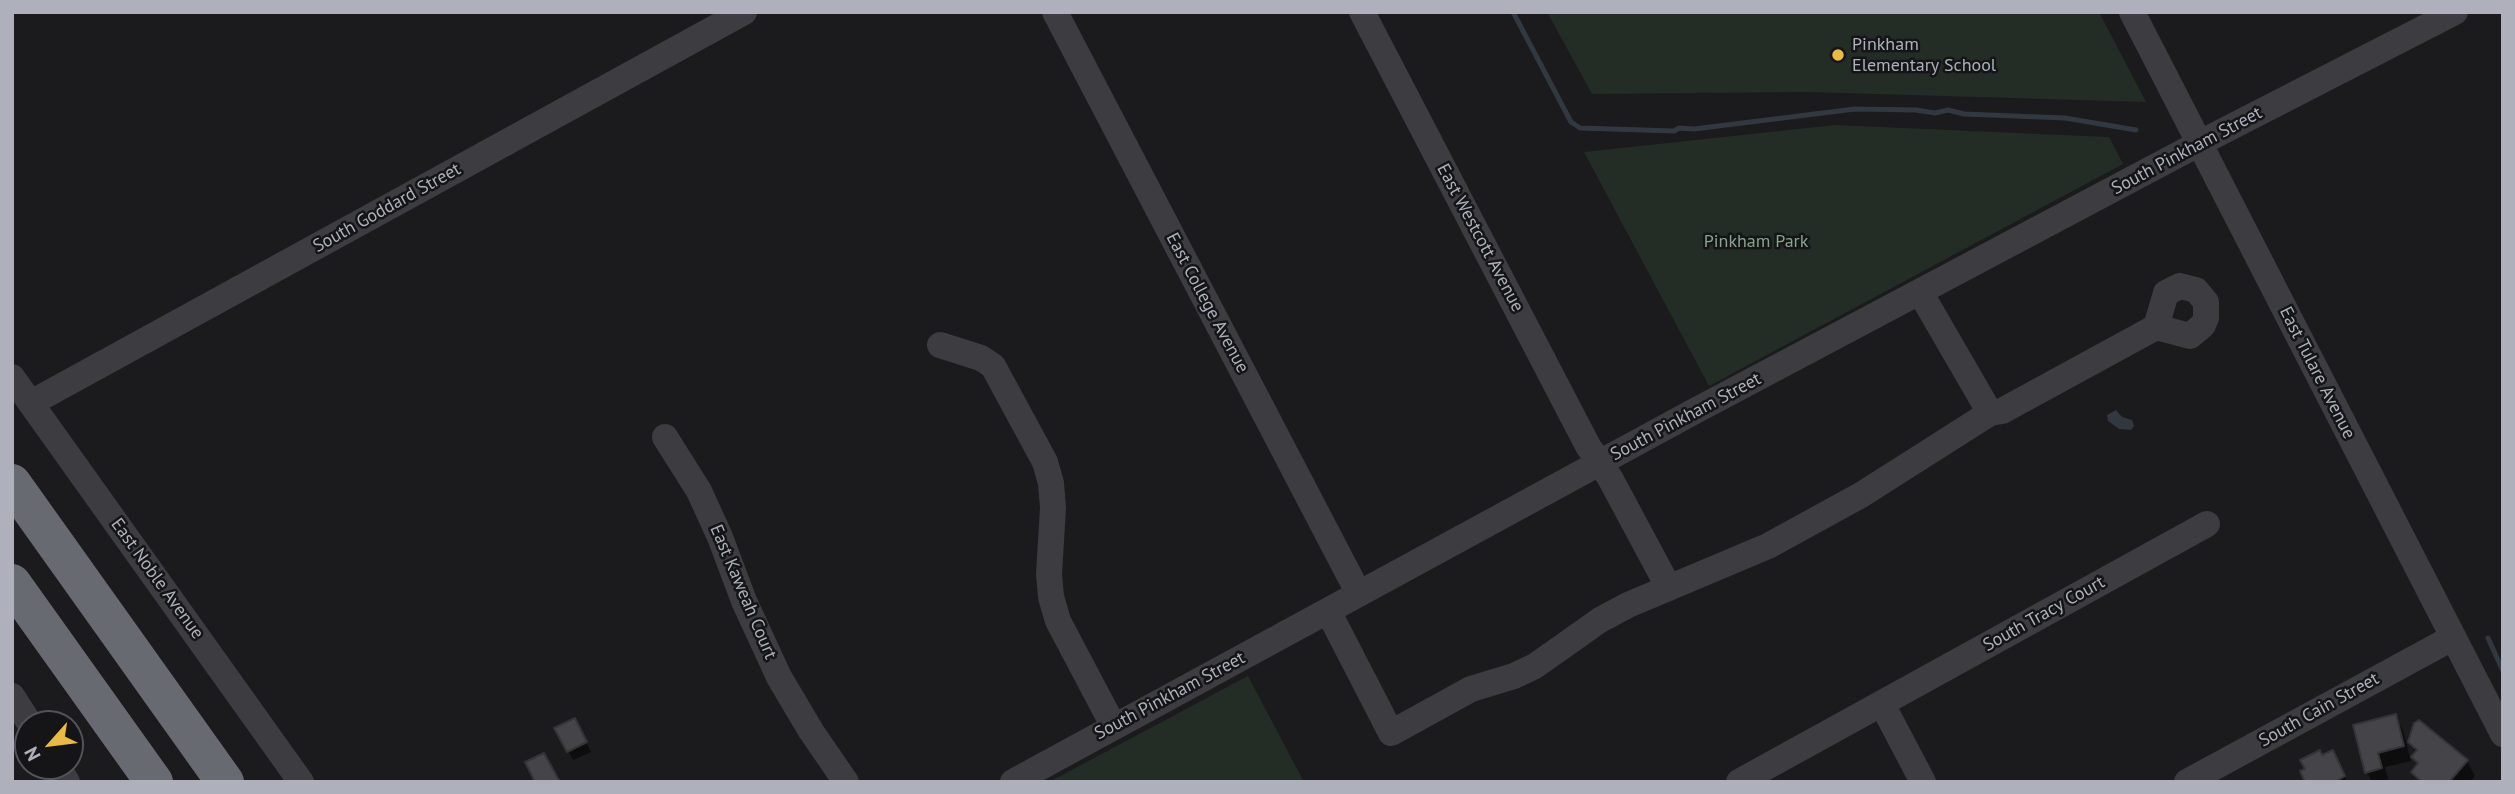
<!DOCTYPE html>
<style>
body{margin:0}
#map{position:relative;width:2515px;height:794px;overflow:hidden;background:#1b1a1c;font-family:"PT Sans",sans-serif}
canvas{display:block}
.frame{position:absolute;inset:0;border:14px solid #aeb1bb;pointer-events:none}
.north{position:absolute;left:14px;top:710px;width:70px;height:70px;box-sizing:border-box;background:#151518;border:2px solid #525359;border-radius:50%;rotate:242deg;font-size:19px;font-weight:700;line-height:28px;text-align:center;color:#aeb1bb}
.north::after{content:'';display:block;margin:auto;width:24px;height:32px;background:#e9bb46;clip-path:polygon(50% 0,100% 100%,50% 72%,0 100%)}
</style>
<div id="map">
<canvas width="2515" height="794"></canvas>
<div class="frame"></div>
<div class="north">N</div>
</div>
<script>
const ctx = document.querySelector('canvas').getContext('2d');
ctx.lineJoin = 'round';
function fill(path, color) {
  ctx.fillStyle = color;
  ctx.fill(path, 'evenodd');
}
function toPath(rows) {
  const path = new Path2D();
  for (const r of rows) {
    path.moveTo(r[0], r[1]);
    for (let i = 2; i < r.length; i += 2) path.lineTo(r[i], r[i + 1]);
  }
  return path;
}
function strokePath(path, color, width, dash) {
  ctx.strokeStyle = color;
  ctx.lineWidth = width;
  ctx.lineCap = dash ? 'butt' : 'round';
  ctx.setLineDash(dash || []);
  ctx.stroke(path);
}
function drawText(font, color, halo, rows, align = 'center') {
  ctx.font = font + ' "PT Sans",sans-serif';
  ctx.lineWidth = 5;
  ctx.setLineDash([]);
  ctx.textBaseline = 'middle';
  ctx.strokeStyle = halo;
  ctx.fillStyle = color;
  for (const [text, x, y, turn = 0] of rows) {
    ctx.save();
    ctx.translate(x, y);
    ctx.rotate((+turn || 0) * Math.PI / 180);
    ctx.textAlign = isNaN(turn) ? turn : align;
    if (halo) ctx.strokeText(text, 0, 0);
    ctx.fillText(text, 0, 0);
    ctx.restore();
  }
}
fill(toPath([
 [1547,12,2099,12,2146,102,1808,92,1592,94],
 [1835,125,2109,137,2123,164,1709,386,1584,152],
 [1248,676,1304,782,1049,782]
]), '#242c26');
fill(toPath([
 [2116,410,2122,417,2132,420,2134,426,2131,430,2119,429,2108,421,2107,415]
]), '#313840');
fill(toPath([
 [2395,716,2403,730,2411,761,2385,767,2389,782,2372,782,2367,772],
 [2419,722,2467,761,2475,776,2470,782,2419,782,2413,772,2418,766,2413,757,2416,753,2410,742],
 [580,729,591,752,573,760,568,751],
 [2340,766,2347,782,2307,782]
]), '#0007');
strokePath(toPath([
 [1513,12,1571,122,1580,128,1674,131,1679,128,1694,129,1855,109,1916,110,1935,113,1948,110,1964,114,2065,118,2136,130],
 [2488,638,2503,671]
]), '#313840', 5);
const building = toPath([
 [2396,714,2404,746,2378,753,2382,768,2365,773,2353,725,2396,714],
 [575,718,587,742,567,752,554,728,575,718],
 [2419,720,2468,760,2449,782,2422,782,2411,772,2418,763,2411,757,2417,750,2408,742,2414,723,2419,720],
 [2320,750,2322,755,2333,750,2345,776,2335,782,2305,782,2300,771,2305,769,2300,760,2320,750],
 [544,753,560,782,535,782,525,762,544,753]
]);
fill(building, '#454549');
strokePath(building, '#353438', 2);
strokePath(toPath([
 [1055,12,1359,594],
 [1362,12,1588,446,1610,478,1669,588],
 [2132,12,2503,734],
 [2180,286,2196,290,2206,302,2206,318,2203,325,2190,336,2156,327,2166,293,2180,286],
 [1920,292,1990,413],
 [940,345,981,358,993,366,1045,462,1051,483,1053,508,1049,574,1051,597,1058,621,1114,727],
 [12,377,301,782],
 [31,403,744,12],
 [665,437,699,491,720,537,744,601,779,677,811,731,846,782],
 [1328,611,1391,733,1471,689,1514,676,1535,666,1600,620,1628,605,1768,546,1861,495,1990,413,2002,411,2156,327],
 [12,696,30,724],
 [1882,704,1923,782],
 [57,766,67,782],
 [1013,782,1693,412,2200,143,2455,12],
 [1739,782,2207,524],
 [2187,782,2452,638]
]), '#3c3c41', 26);
strokePath(toPath([
 [12,483,225,782],
 [12,583,154,782]
]), '#686a72', 38);
for (const [x, y, r, color] of [
 [1838,55,7,"#e9bb46"]
]) {
  const dot = new Path2D();
  dot.arc(x, y, r, 0, 2 * Math.PI);
  ctx.fillStyle = color;
  ctx.fill(dot);
  strokePath(dot, '#151518', 2.5);
}
drawText('18px', '#aeb1bb', '#151518', [
 ["Pinkham",1852,45],
 ["Elementary School",1852,66]
], 'left');
drawText('18px', '#aeb1bb', '#151518', [
 ["South Pinkham Street",2187,151,-28],
 ["South Goddard Street",387,208,-29],
 ["East Westcott Avenue",1480,238,62],
 ["East College Avenue",1207,303,62],
 ["East Tulare Avenue",2317,373,63],
 ["South Pinkham Street",1686,417,-28],
 ["East Noble Avenue",157,579,54],
 ["East Kaweah Court",743,592,67],
 ["South Tracy Court",2044,614,-29],
 ["South Pinkham Street",1170,696,-28],
 ["South Cain Street",2319,710,-29]
]);
drawText('18px', '#86a58a', '#151518', [
 ["Pinkham Park",1756,242]
]);
</script>
